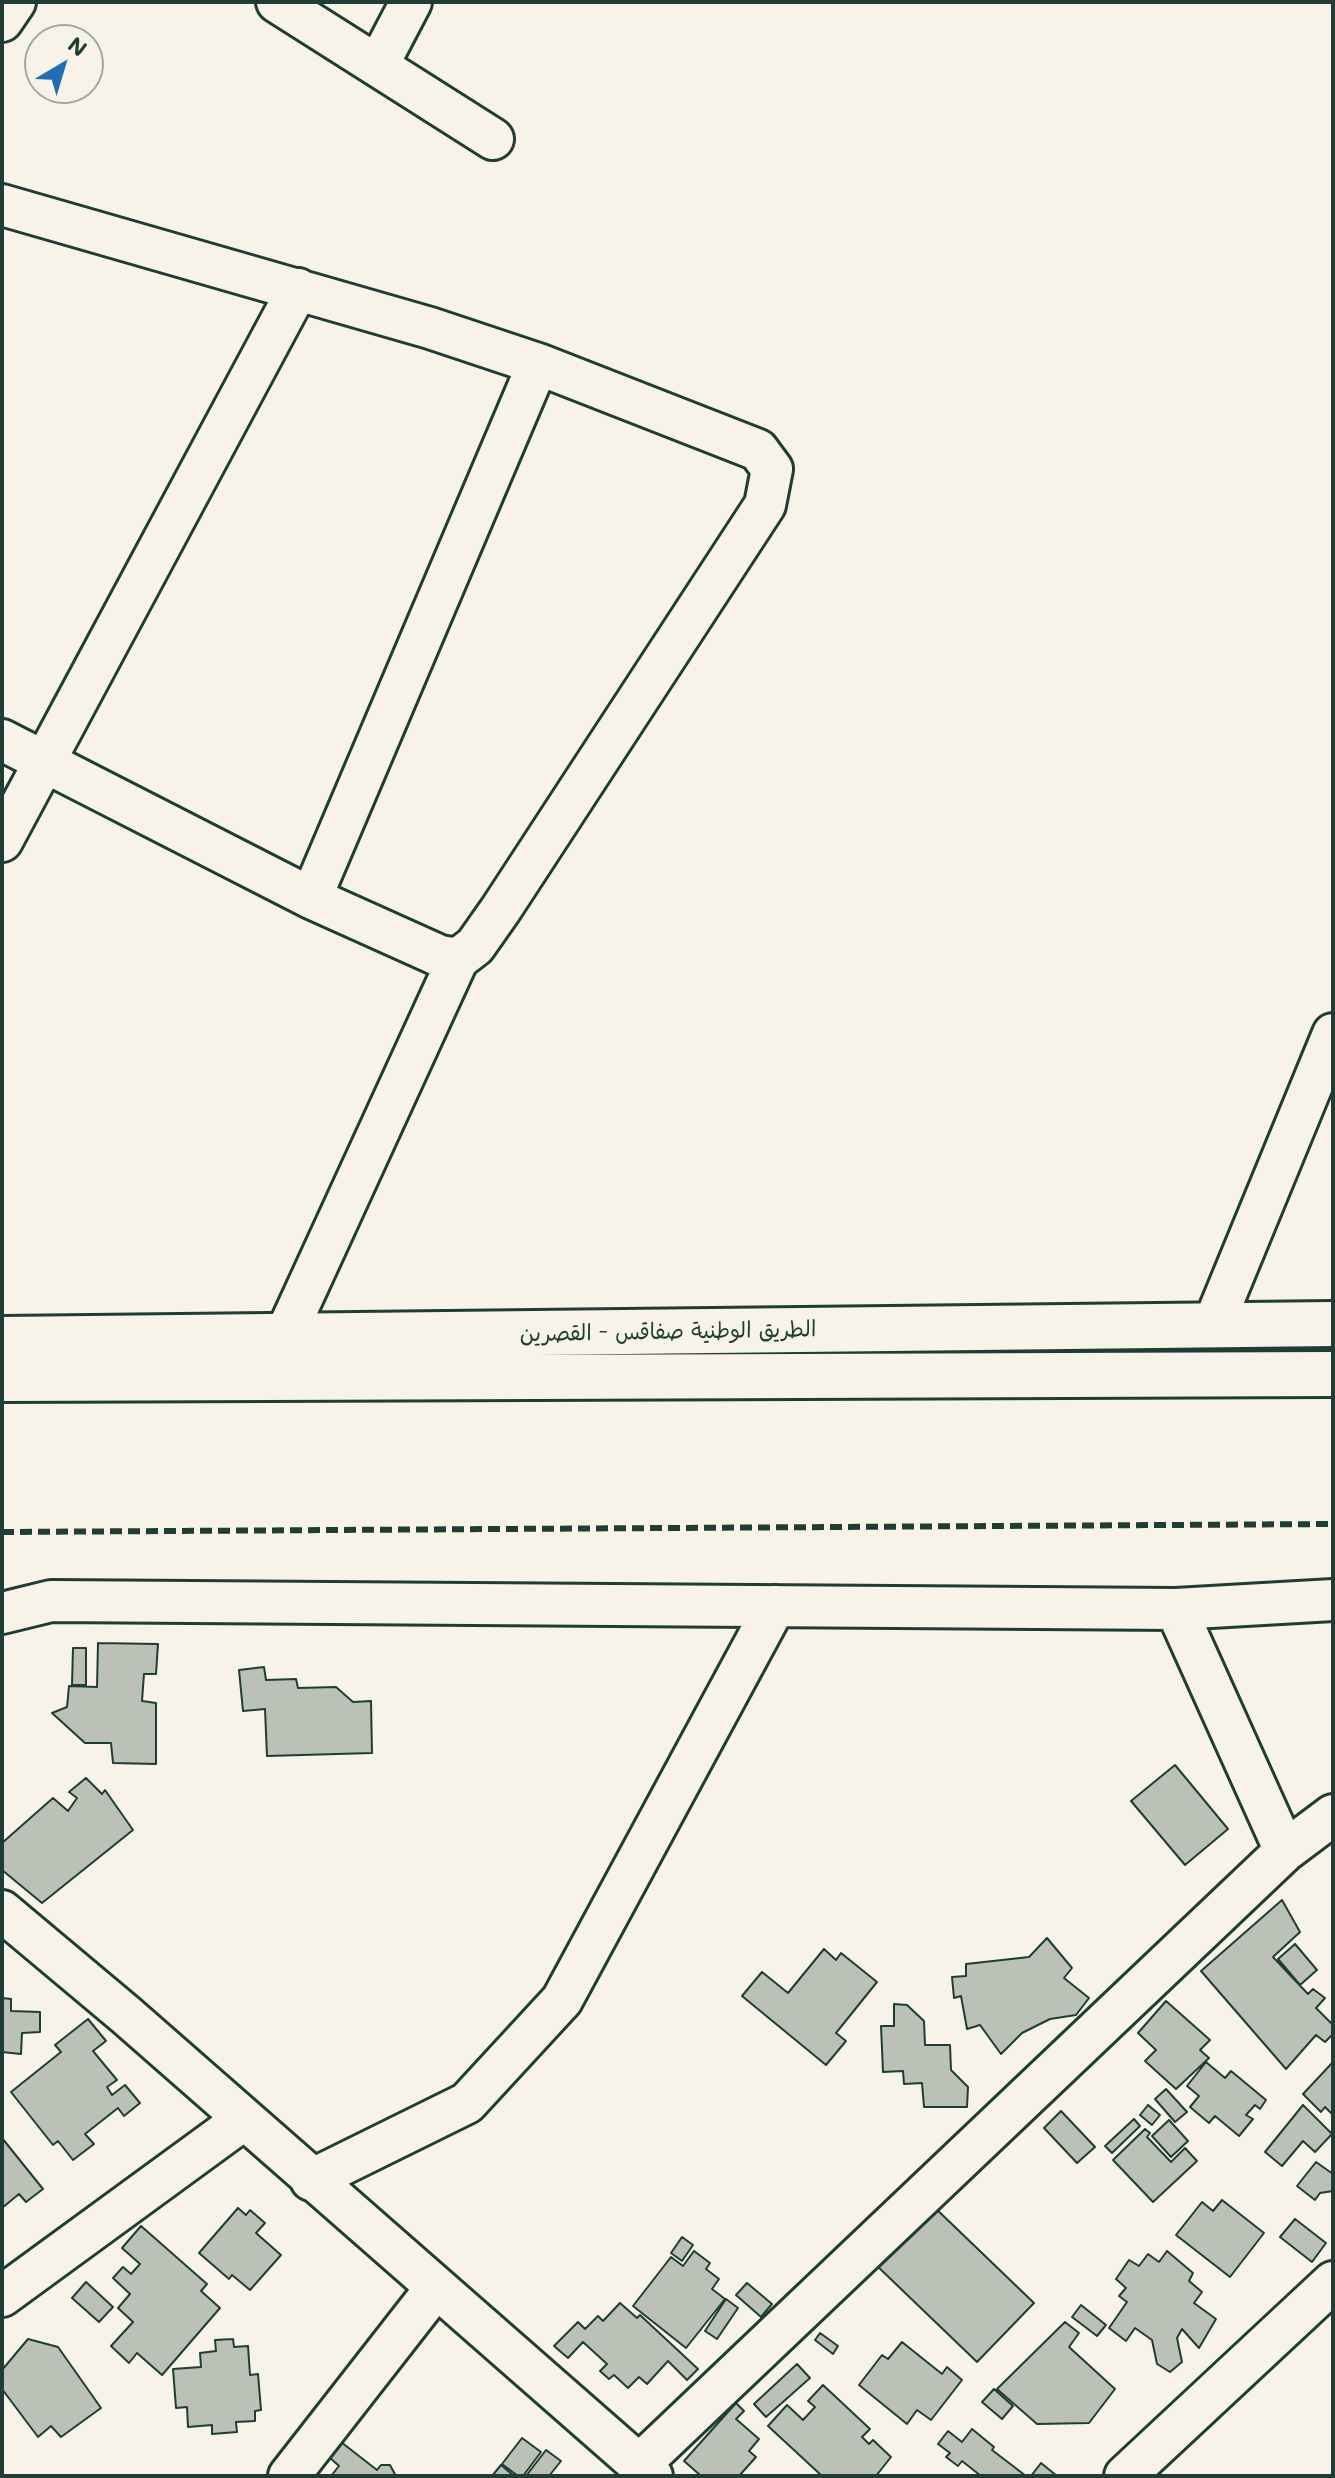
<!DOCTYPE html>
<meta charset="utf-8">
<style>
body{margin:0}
#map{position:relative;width:1335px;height:2478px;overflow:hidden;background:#f7f3e8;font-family:Mali,sans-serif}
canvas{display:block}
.frame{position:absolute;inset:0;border:4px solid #1f3d34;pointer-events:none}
.north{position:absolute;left:24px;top:24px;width:80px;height:80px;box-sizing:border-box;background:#f7f3e8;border:2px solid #a1aaa0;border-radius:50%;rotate:38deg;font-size:22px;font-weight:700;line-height:32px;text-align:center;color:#1f3d34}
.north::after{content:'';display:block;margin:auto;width:28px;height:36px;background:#1f6fb2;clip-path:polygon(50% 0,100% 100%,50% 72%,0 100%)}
</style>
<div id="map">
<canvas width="1335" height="2478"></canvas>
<div class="frame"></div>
<div class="north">N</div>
</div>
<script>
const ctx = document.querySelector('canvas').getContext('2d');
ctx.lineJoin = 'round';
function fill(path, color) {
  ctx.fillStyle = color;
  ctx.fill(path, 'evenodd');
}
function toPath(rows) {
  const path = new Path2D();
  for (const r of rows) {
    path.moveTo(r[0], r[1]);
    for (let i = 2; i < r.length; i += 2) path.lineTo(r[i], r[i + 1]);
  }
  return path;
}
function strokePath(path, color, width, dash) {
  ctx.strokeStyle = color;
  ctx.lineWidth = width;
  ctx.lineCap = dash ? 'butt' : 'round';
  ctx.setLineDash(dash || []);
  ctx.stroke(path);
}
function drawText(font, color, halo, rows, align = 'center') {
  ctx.font = font + ' Mali,"Playpen Sans Arabic",sans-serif';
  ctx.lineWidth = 7;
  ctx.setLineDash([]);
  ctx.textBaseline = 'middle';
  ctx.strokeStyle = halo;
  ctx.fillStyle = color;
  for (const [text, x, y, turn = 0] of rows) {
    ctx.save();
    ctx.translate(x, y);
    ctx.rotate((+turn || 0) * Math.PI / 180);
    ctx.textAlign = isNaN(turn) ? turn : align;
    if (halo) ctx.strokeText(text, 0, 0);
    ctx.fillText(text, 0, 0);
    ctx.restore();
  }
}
const building = toPath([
 [98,1643,158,1644,156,1674,144,1674,142,1701,156,1703,156,1764,113,1763,111,1743,85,1743,52,1713,67,1707,69,1686,97,1687,98,1643],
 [73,1648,86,1648,86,1685,72,1685,73,1648],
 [264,1667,266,1680,296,1679,298,1688,336,1687,353,1702,371,1701,372,1753,267,1756,265,1709,243,1711,239,1670,264,1667],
 [1175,1765,1228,1829,1185,1865,1131,1801,1175,1765],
 [86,1778,102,1794,105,1790,133,1830,42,1903,2,1870,2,1843,53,1798,68,1811,77,1798,69,1792,86,1778],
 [1282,1900,1300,1932,1273,1957,1308,1994,1313,1989,1325,1998,1316,2008,1333,2025,1333,2034,1325,2042,1316,2035,1286,2069,1201,1971,1282,1900],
 [1047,1938,1072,1968,1064,1978,1089,1998,1076,2015,1050,2019,1022,2033,1001,2054,980,2025,967,2029,961,1996,954,1998,952,1977,966,1976,966,1964,1029,1957,1047,1938],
 [1295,1944,1317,1970,1300,1985,1278,1959,1295,1944],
 [824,1949,836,1960,841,1953,877,1982,836,2033,846,2041,826,2065,742,1996,762,1972,788,1993,824,1949],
 [2,1998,11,1999,11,2011,40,2012,40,2032,22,2033,21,2054,2,2052,2,1998],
 [1166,2001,1210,2040,1200,2050,1209,2058,1176,2089,1145,2061,1156,2050,1138,2033,1166,2001],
 [894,2004,907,2005,924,2021,925,2045,950,2045,951,2070,968,2087,967,2107,924,2107,922,2083,904,2084,903,2071,883,2072,881,2026,894,2026,894,2004],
 [88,2019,106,2041,93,2051,117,2080,107,2087,112,2095,125,2085,140,2103,124,2116,118,2108,85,2134,94,2144,73,2160,58,2141,53,2145,11,2092,61,2052,55,2045,88,2019],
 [1206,2062,1225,2078,1231,2071,1266,2100,1260,2109,1255,2105,1246,2115,1253,2119,1239,2136,1215,2116,1209,2123,1190,2107,1199,2096,1187,2086,1206,2062],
 [1333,2062,1333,2115,1325,2107,1321,2112,1303,2094,1333,2062],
 [1166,2089,1187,2112,1175,2122,1155,2099,1166,2089],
 [1148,2105,1160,2115,1152,2125,1140,2115,1148,2105],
 [1303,2105,1332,2134,1315,2152,1303,2141,1282,2166,1265,2152,1303,2105],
 [1061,2111,1095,2147,1077,2163,1044,2128,1061,2111],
 [1134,2119,1140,2126,1112,2153,1105,2146,1134,2119],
 [1169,2120,1188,2141,1171,2157,1152,2136,1169,2120],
 [1145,2129,1150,2133,1147,2137,1171,2162,1185,2148,1197,2161,1153,2202,1113,2160,1145,2129],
 [2,2138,43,2189,26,2202,19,2194,2,2208,2,2138],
 [1316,2162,1333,2174,1333,2191,1320,2193,1315,2200,1297,2186,1316,2162],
 [1222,2200,1264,2233,1230,2277,1176,2235,1202,2202,1213,2211,1222,2200],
 [931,2204,1034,2303,977,2362,874,2263,931,2204],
 [238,2208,246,2215,250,2210,265,2223,256,2233,281,2255,250,2290,232,2275,229,2279,199,2253,238,2208],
 [1295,2219,1326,2243,1312,2262,1280,2237,1295,2219],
 [141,2226,207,2284,201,2291,220,2308,162,2375,137,2353,129,2363,111,2346,133,2322,118,2308,130,2294,113,2278,123,2267,131,2274,140,2264,122,2248,141,2226],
 [682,2237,693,2245,682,2261,671,2253,682,2237],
 [694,2251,710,2263,706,2269,719,2279,712,2289,725,2299,686,2348,633,2306,671,2257,683,2266,694,2251],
 [1167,2251,1193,2273,1189,2281,1202,2292,1194,2303,1216,2319,1199,2348,1182,2329,1177,2338,1182,2362,1170,2372,1157,2364,1152,2340,1135,2328,1126,2341,1109,2328,1127,2302,1119,2296,1126,2288,1116,2279,1129,2260,1139,2266,1148,2254,1159,2262,1167,2251],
 [86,2282,113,2307,99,2322,72,2298,86,2282],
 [747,2283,772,2304,761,2317,736,2295,747,2283],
 [726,2299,738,2308,717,2339,705,2331,726,2299],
 [620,2303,637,2318,640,2315,698,2369,687,2380,668,2361,647,2384,639,2377,628,2388,614,2375,609,2379,600,2371,607,2364,583,2342,568,2358,554,2346,578,2322,585,2329,598,2316,603,2321,620,2303],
 [1081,2305,1106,2325,1097,2336,1072,2317,1081,2305],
 [1065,2322,1079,2333,1069,2347,1115,2389,1089,2423,1037,2424,997,2389,1065,2322],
 [820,2333,838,2346,833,2354,815,2340,820,2333],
 [28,2339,58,2347,101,2408,61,2437,51,2426,38,2437,2,2389,2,2370,28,2339],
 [233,2339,234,2347,248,2346,250,2375,258,2374,261,2410,255,2411,255,2421,236,2422,237,2432,212,2434,212,2425,188,2427,187,2407,176,2408,173,2369,201,2367,200,2353,216,2351,215,2340,233,2339],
 [902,2342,942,2374,947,2367,962,2380,931,2420,917,2410,907,2424,859,2385,882,2355,888,2359,902,2342],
 [797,2364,810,2378,766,2417,754,2404,797,2364],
 [823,2385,870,2429,862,2437,869,2444,873,2440,891,2457,876,2476,822,2476,768,2426,787,2405,803,2420,815,2407,808,2401,823,2385],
 [994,2389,1013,2406,1002,2419,982,2402,994,2389],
 [736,2403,744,2411,736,2419,759,2439,749,2451,756,2457,739,2476,701,2476,684,2461,736,2403],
 [972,2429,994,2447,992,2450,1026,2476,981,2476,962,2461,958,2466,946,2457,950,2453,938,2444,948,2431,962,2442,972,2429],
 [522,2438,541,2452,523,2476,518,2476,502,2464,522,2438],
 [341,2442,377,2470,381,2465,390,2465,396,2476,331,2476,339,2466,329,2457,341,2442],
 [546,2450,561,2461,549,2476,526,2476,546,2450],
 [1041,2463,1057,2476,1031,2476,1041,2463],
 [501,2465,514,2476,492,2476,501,2465]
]);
fill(building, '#bbc1b6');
strokePath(building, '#1f3d34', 2);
const street = toPath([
 [277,2,493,139],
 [2,21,15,2],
 [378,65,411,2],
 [2,205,430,328,538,364,758,450,772,469,765,505,501,909,475,946,458,959,440,956,311,898,2,740],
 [2,841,298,289],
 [311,898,538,364],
 [1214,1323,1333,1034],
 [284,1338,458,959],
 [1176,1609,1285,1851],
 [2,1613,51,1601,1176,1609,1333,1600],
 [2,1911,126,2015,652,2476],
 [311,2180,467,2103,562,2000,775,1606],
 [2,2296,243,2120],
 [639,2465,1285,1851,1333,1815],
 [289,2476,435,2289],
 [1125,2476,1333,2282]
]);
const primary = toPath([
 [2,1339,1333,1324],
 [2,1379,1333,1374]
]);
strokePath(street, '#1f3d34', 46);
strokePath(primary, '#1f3d34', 50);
strokePath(street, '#f7f3e8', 40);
strokePath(primary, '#f7f3e8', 44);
strokePath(toPath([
 [2,1532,1333,1524]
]), '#1f3d34', 6, [12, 6]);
drawText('22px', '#1f3d34', '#f7f3e8', [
 ["الطريق الوطنية صفاقس - القصرين",668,1332,-1]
]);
</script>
